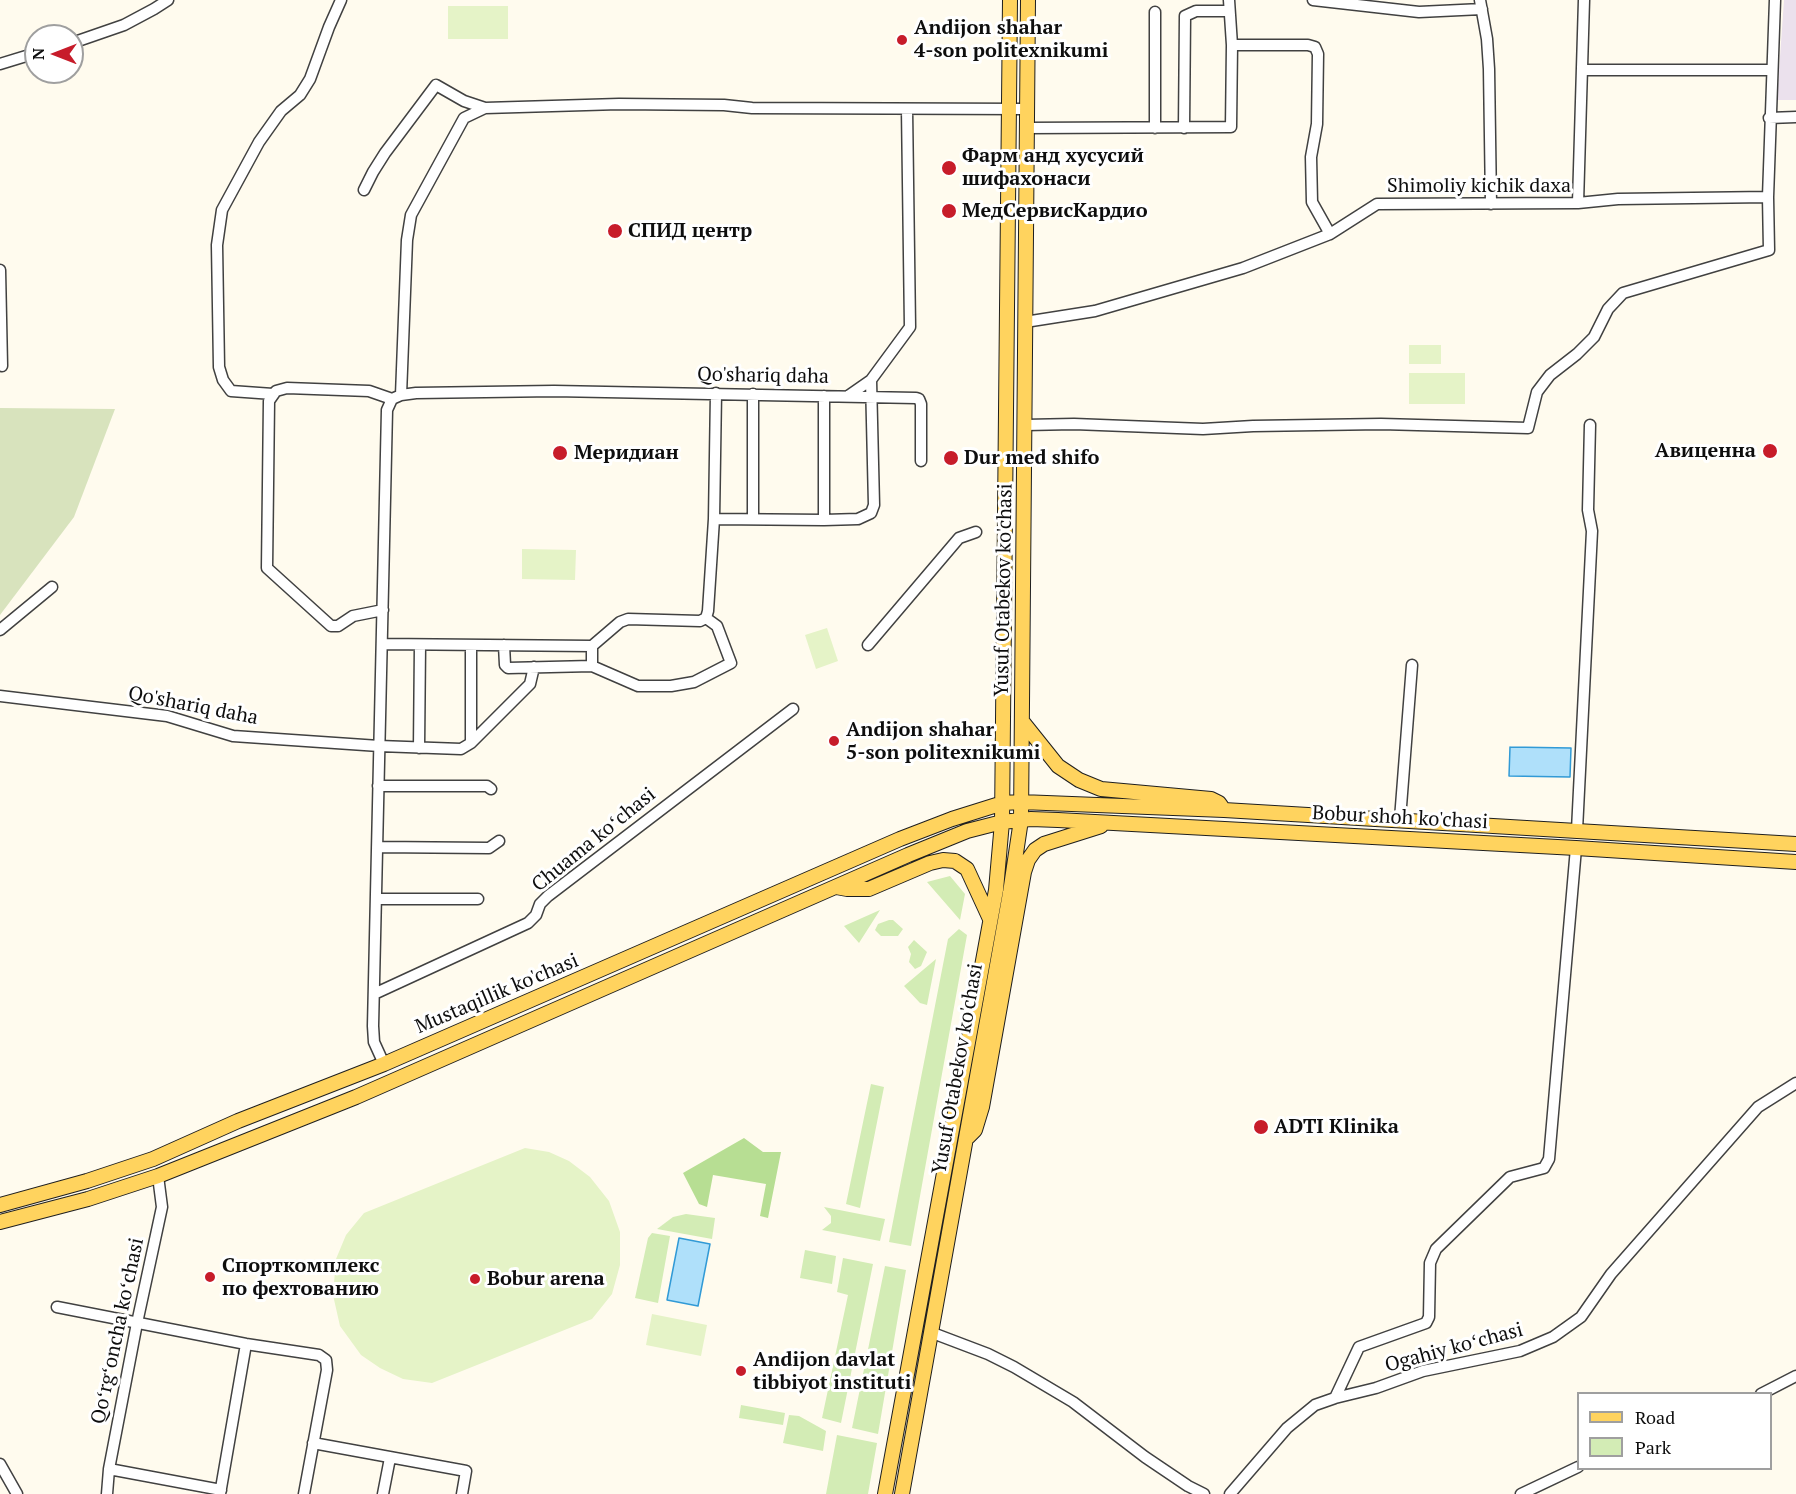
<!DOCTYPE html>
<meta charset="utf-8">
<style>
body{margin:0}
#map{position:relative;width:1796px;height:1494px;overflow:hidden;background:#fffbee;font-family:"PT Serif",serif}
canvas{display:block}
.legend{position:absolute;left:1577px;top:1392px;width:195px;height:78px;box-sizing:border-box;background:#fff;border:2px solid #9f9f9f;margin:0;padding:8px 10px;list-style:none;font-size:18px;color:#0e0e0e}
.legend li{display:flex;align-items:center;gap:12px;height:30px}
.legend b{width:30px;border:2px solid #9f9f9f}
.north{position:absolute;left:24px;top:24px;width:60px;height:60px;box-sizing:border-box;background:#fff;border:2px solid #9f9f9f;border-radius:50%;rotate:270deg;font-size:16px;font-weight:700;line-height:24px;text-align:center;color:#0e0e0e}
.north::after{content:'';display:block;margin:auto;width:21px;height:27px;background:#c71c2a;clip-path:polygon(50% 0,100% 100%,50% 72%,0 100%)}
</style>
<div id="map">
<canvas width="1796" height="1494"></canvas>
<ul class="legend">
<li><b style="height:8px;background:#ffd35e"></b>Road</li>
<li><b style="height:16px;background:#d3ecb5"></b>Park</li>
</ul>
<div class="north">N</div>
</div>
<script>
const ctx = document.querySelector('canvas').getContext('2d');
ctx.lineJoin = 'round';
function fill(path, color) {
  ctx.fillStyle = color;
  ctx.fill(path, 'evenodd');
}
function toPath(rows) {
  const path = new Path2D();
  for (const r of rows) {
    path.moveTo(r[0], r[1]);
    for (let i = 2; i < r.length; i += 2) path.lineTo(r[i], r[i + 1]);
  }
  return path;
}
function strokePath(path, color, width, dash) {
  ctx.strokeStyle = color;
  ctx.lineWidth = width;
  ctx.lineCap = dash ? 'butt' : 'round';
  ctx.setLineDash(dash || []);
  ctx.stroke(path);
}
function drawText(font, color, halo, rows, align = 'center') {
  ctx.font = font + ' "PT Serif",serif';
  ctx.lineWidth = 6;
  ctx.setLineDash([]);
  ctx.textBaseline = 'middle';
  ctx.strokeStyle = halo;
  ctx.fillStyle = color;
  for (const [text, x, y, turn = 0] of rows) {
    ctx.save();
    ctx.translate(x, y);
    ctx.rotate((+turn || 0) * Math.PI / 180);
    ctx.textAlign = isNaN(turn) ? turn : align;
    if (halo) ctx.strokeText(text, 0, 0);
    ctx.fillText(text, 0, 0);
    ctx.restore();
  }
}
fill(toPath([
 [1784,0,1796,0,1796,100,1777,100]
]), '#ebe1ed');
fill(toPath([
 [950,876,965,894,960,920,927,882],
 [880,910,859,943,844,926],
 [889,920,893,920,903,929,898,936,881,936,875,930,878,924],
 [959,929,967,935,911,1246,889,1242,948,939],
 [914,940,927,952,921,966,915,969,909,962,911,954,908,947],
 [936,959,927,1005,920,1003,904,986],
 [871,1084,884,1087,860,1208,846,1204],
 [824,1207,885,1219,880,1241,822,1230,831,1223,831,1216],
 [686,1214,715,1218,712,1239,657,1229,673,1217],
 [652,1233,670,1236,658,1303,635,1298,648,1238],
 [805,1250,836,1256,832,1284,800,1278],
 [843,1258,873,1264,841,1423,822,1418,848,1295,837,1292],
 [885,1266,906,1270,878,1434,852,1428],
 [741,1405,785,1413,783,1425,739,1418],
 [789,1415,799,1416,826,1431,823,1451,783,1443],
 [837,1435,877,1443,868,1494,826,1494]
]), '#d3ecb5');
fill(toPath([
 [744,1138,763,1152,781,1152,768,1218,760,1216,766,1184,713,1175,707,1207,699,1204,683,1173]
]), '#b7de93');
fill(toPath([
 [0,408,115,409,74,517,0,615]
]), '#d8e3bd');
fill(toPath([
 [448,6,508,6,508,39,448,39],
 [1409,345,1441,345,1441,364,1409,364],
 [1409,373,1465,373,1465,404,1409,404],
 [522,549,576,550,575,580,522,579],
 [827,628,838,661,816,669,805,635],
 [525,1148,549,1152,569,1161,590,1177,609,1201,620,1232,620,1265,612,1294,592,1319,432,1383,403,1379,380,1368,361,1355,340,1326,333,1295,336,1259,346,1235,364,1213],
 [652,1314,707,1325,701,1356,646,1345]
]), '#e5f3c7');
const water = toPath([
 [1510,747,1571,748,1570,777,1509,776,1510,747],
 [679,1238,710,1244,698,1306,667,1300,679,1238]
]);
fill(water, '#afe0fa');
strokePath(water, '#319ad6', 1.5);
const minor = toPath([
 [1313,0,1419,12,1482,9],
 [1480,0,1487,39,1489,69,1491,204],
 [72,43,124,25,154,9,168,0],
 [1232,45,1308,45,1315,47,1318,54,1317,124,1311,157,1312,202,1330,234],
 [0,64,36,53],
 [1582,70,1772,70],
 [1769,118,1796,117],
 [1027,128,1231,127,1232,45,1229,0],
 [1155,128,1155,12],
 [1184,128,1185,16,1196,11,1229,11],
 [364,190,373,172,385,153,436,85,464,101,485,108],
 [1578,203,1584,0],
 [0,270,2,366],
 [1025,322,1095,311,1243,268,1330,234,1377,204,1578,203,1618,199,1768,197,1775,0],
 [273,394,231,391,223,380,219,367,217,245,222,210,259,142,281,111,300,95,310,79,329,27,341,0],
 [401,395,407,240,411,215,464,118,485,108,619,104,724,105,752,108,1027,109],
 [824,396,824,520],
 [848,396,871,380,910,327,907,109],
 [1025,425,1074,424,1203,429,1253,426,1381,424,1528,428,1537,392,1550,375,1577,354,1594,337,1608,309,1623,293,1769,250,1768,197],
 [714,519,824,520,858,519,871,513,874,505,871,380],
 [753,519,753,394],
 [383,610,353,616,338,626,331,626,267,568,269,401,276,391,287,388,369,391,392,399],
 [0,630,52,587],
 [382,644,592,646,620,622,628,619,700,621,706,618,708,611,714,519,716,393],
 [471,645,471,743],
 [504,645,505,665,508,668,592,666,592,646],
 [868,645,959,538,976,532],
 [592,666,638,686,671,686,694,682,731,663,717,626,706,618],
 [0,696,167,716,233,736,379,746,461,749,471,743,530,684,534,667],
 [419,748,420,645],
 [378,786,487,786,491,789],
 [1400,819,1412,665],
 [1577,830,1592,531,1588,510,1590,425],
 [377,847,489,848,499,841],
 [376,899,478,899],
 [374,994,528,923,536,915,540,904,548,896,793,709],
 [384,1064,374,1042,373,1026,387,410,392,399,401,395,416,393,554,391,916,398,919,399,921,404,921,461],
 [57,1307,246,1344,319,1355,326,1360,327,1370,304,1494],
 [930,1332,988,1354,1014,1367,1073,1402,1145,1457,1188,1486,1204,1494],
 [1761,1394,1796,1376],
 [1335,1398,1359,1347,1426,1323,1429,1317,1430,1263,1436,1249,1510,1177,1544,1168,1549,1159,1576,848],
 [313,1443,466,1471,462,1494],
 [0,1464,17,1494],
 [109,1469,221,1490],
 [107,1494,109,1469,137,1323,162,1207,158,1176],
 [220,1494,246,1344],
 [383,1494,390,1458],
 [1230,1494,1287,1428,1315,1405,1335,1398,1376,1388,1423,1371,1520,1351,1553,1337,1581,1317,1611,1274,1758,1107,1796,1083],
 [1521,1494,1578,1467]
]);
const major = toPath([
 [1022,721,1058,766,1079,780,1101,789,1211,799,1219,803,1224,810],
 [836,887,847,889,869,889,930,863,943,860,955,861,967,869,990,919],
 [968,1137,975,1130,982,1107,1024,872,1028,860,1035,850,1044,844,1101,826],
 [0,1205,87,1181,153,1159,238,1121,384,1064,900,839,952,819,1003,803,1021,802,1224,810,1796,844],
 [0,1222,88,1199,158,1176,356,1097,908,855,967,831,1002,822,1031,819,1058,820,1576,848,1796,862],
 [885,1494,996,890,1002,822,1010,0],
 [902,1494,1010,893,1021,820,1028,0]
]);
strokePath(minor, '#414141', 13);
strokePath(major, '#1f1f1f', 16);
strokePath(minor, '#fff', 10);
strokePath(major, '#ffd35e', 14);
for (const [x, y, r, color] of [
 [902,40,6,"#c71c2a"],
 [949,168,8,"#c71c2a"],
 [949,211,8,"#c71c2a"],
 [615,231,8,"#c71c2a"],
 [1770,451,8,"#c71c2a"],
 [560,453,8,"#c71c2a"],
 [951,458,8,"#c71c2a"],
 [834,741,6,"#c71c2a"],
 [1261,1127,8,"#c71c2a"],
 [210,1277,6,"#c71c2a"],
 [475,1279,6,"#c71c2a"],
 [741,1371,6,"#c71c2a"]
]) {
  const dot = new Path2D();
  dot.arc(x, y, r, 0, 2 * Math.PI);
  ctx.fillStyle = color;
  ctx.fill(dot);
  strokePath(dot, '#fff', 2);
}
drawText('bold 20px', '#0e0e0e', '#fff', [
 ["Andijon shahar",914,28],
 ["4-son politexnikumi",914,51],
 ["Фарм анд хусусий",962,156],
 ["шифахонаси",962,179],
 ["МедСервисКардио",962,211],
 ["СПИД центр",628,231],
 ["Авиценна",1756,451,"right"],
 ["Меридиан",574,453],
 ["Dur med shifo",964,458],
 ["Andijon shahar",846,730],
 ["5-son politexnikumi",846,753],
 ["ADTI Klinika",1274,1127],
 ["Спорткомплекс",222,1266],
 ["по фехтованию",222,1289],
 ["Bobur arena",487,1279],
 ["Andijon davlat",753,1360],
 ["tibbiyot instituti",753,1383]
], 'left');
drawText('20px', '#0e0e0e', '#fff', [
 ["Shimoliy kichik daxa",1479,186],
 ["Qo'shariq daha",763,376,1],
 ["Yusuf Otabekov ko'chasi",1004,590,-89],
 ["Qo'shariq daha",193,706,11],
 ["Bobur shoh ko'chasi",1400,818,3],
 ["Chuama koʻchasi",594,840,-39],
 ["Mustaqillik ko'chasi",497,994,-23],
 ["Yusuf Otabekov ko'chasi",958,1069,-80],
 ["Qoʻrgʻoncha koʻchasi",118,1331,-78],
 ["Ogahiy koʻchasi",1454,1348,-15]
]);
</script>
